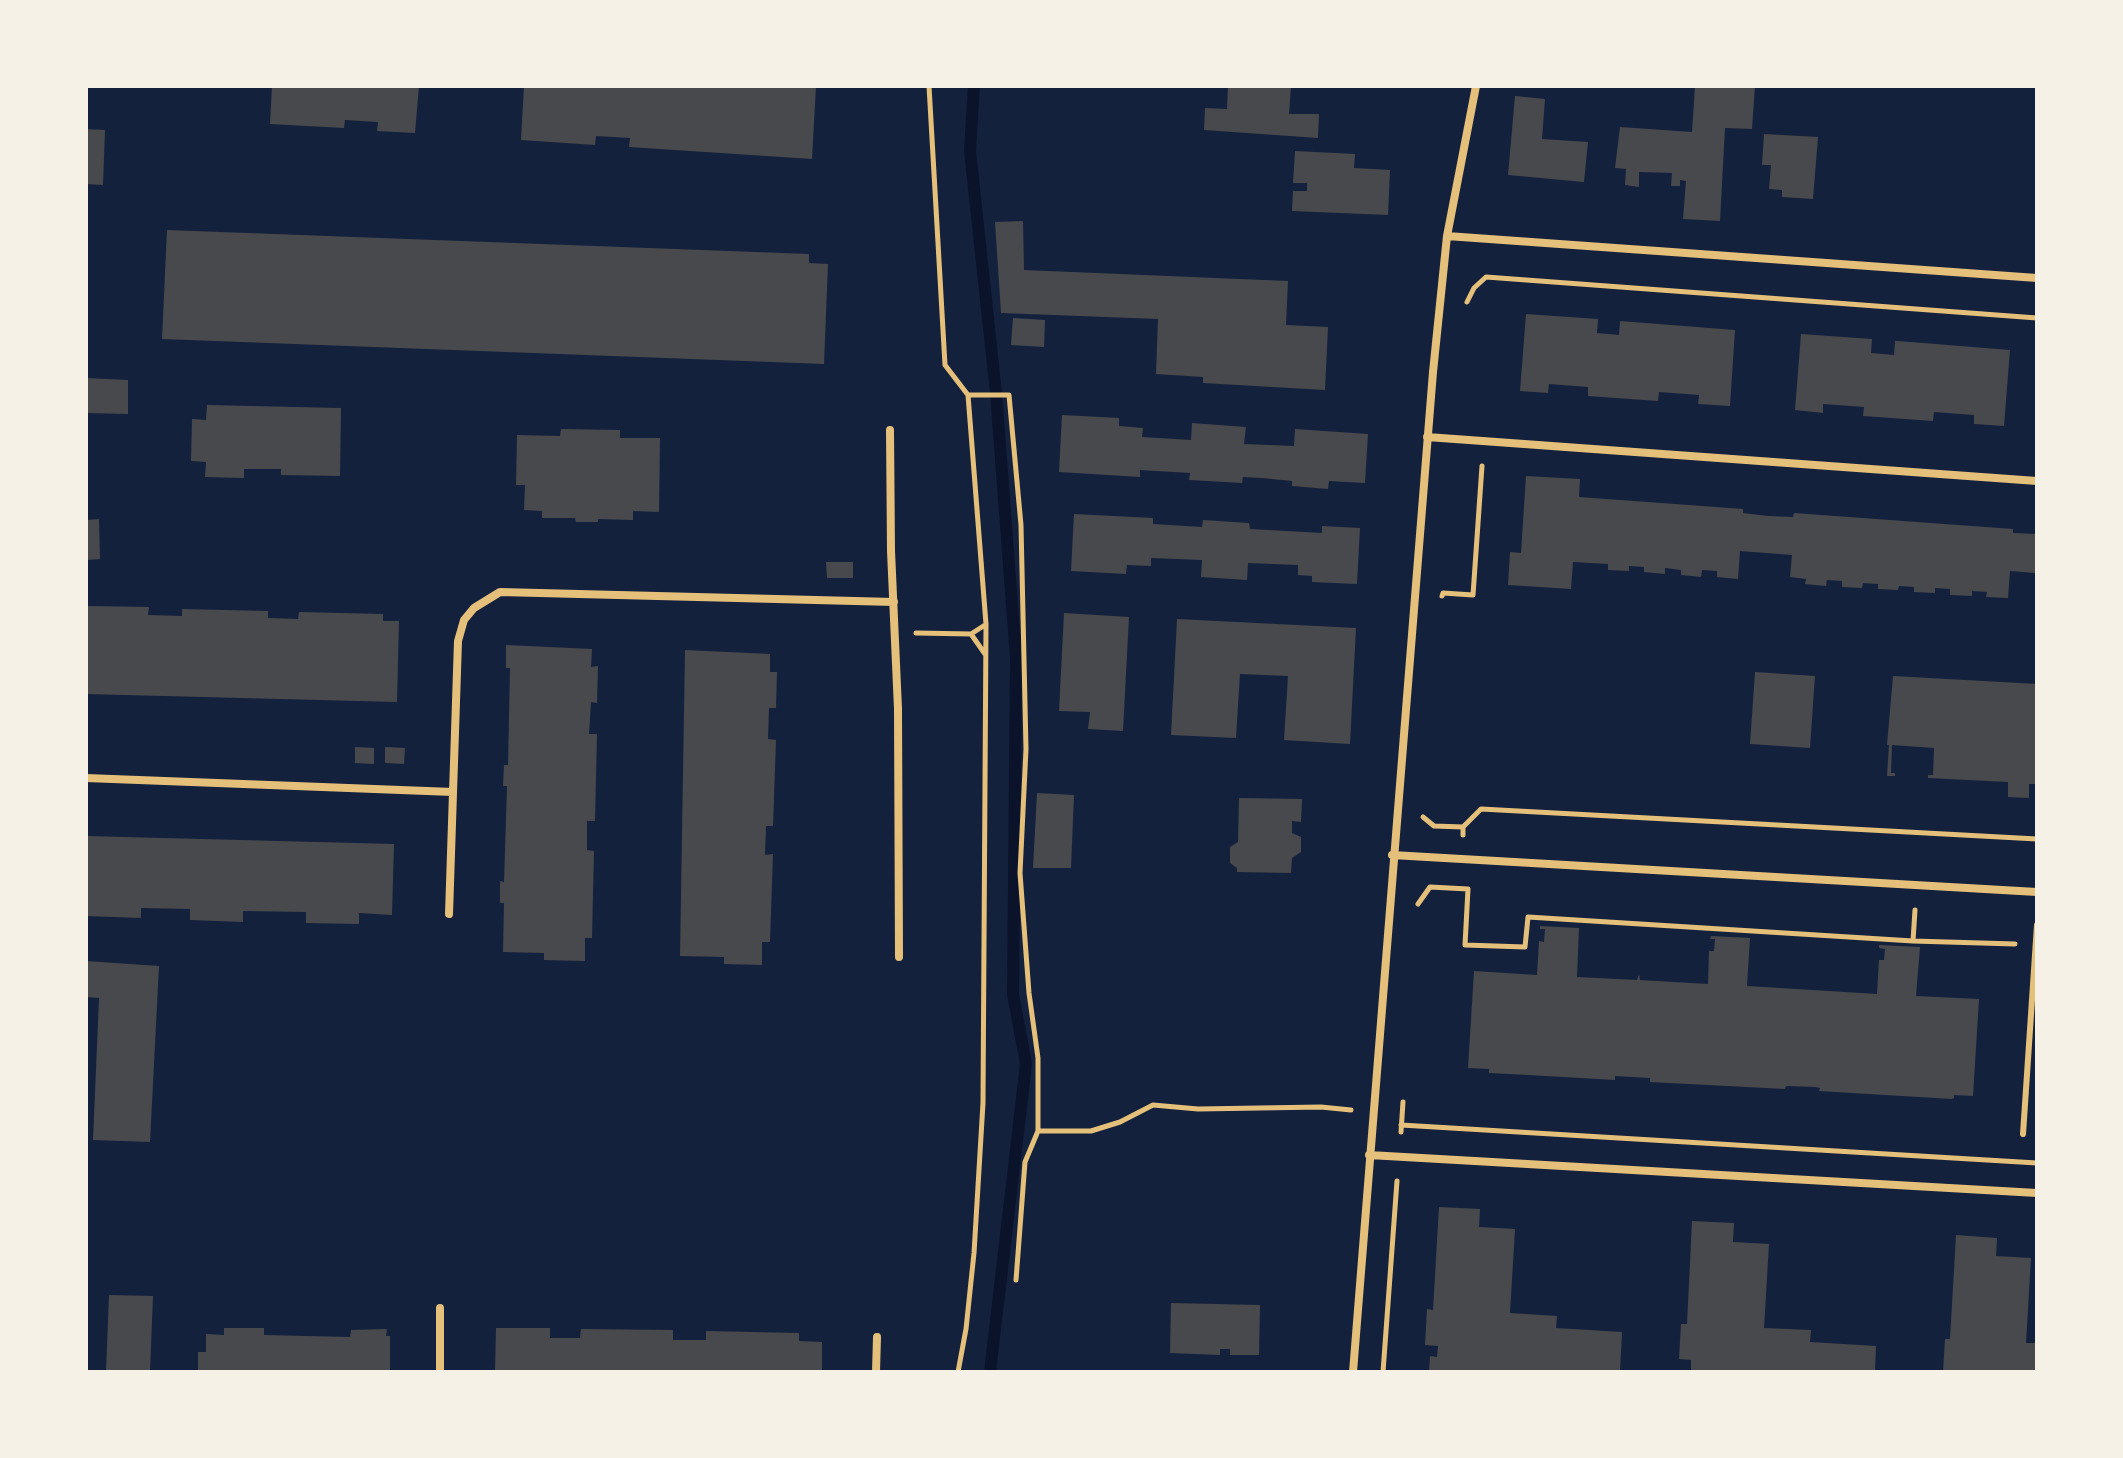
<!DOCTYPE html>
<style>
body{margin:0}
#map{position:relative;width:2123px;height:1458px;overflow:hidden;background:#14213d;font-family:"IBM Plex Sans",sans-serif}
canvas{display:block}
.frame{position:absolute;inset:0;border:88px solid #f6f1e7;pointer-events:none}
</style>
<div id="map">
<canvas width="2123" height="1458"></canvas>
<div class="frame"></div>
</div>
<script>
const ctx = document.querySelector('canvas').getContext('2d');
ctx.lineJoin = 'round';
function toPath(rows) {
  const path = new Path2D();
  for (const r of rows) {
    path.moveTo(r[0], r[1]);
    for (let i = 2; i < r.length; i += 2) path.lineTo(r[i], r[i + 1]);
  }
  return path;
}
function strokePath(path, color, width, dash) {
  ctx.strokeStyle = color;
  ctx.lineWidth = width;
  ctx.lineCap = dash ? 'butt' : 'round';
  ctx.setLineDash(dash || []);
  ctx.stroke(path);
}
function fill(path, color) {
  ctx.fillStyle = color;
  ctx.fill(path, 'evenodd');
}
strokePath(toPath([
 [974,86,970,151,996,393,1016,658,1013,994,1026,1064,990,1372]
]), '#0b132b', 12);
fill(toPath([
 [272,86,419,86,415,133,377,131,378,122,345,120,344,128,270,124],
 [524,86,816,86,812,159,629,147,630,138,596,136,595,145,521,140],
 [1228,86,1291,86,1289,114,1319,114,1318,138,1204,130,1205,108,1227,109],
 [1695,86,1755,86,1752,129,1725,128,1720,221,1683,219,1686,181,1680,180,1680,186,1671,186,1672,173,1639,172,1639,187,1625,185,1626,169,1615,168,1620,127,1692,132],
 [1515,96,1545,99,1542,139,1588,142,1584,182,1508,175],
 [86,129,105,130,103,185,86,184],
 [1764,134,1818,137,1813,199,1782,197,1782,190,1769,189,1771,165,1762,165],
 [1295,151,1355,154,1354,168,1390,170,1388,215,1292,211,1293,191,1307,191,1307,183,1293,183],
 [1023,221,1024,270,1288,281,1286,325,1328,327,1325,390,1203,383,1203,377,1156,374,1158,319,1001,313,995,222],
 [167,230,809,254,809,263,828,264,824,364,162,339],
 [1526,314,1598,319,1597,333,1619,335,1620,321,1735,330,1730,406,1698,404,1699,395,1659,392,1658,401,1588,396,1588,387,1549,384,1548,393,1520,391],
 [1013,318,1045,320,1044,347,1011,345],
 [1801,334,1872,339,1871,353,1894,355,1895,341,1898,341,2010,350,2004,426,1974,424,1974,415,1934,412,1933,421,1863,416,1864,407,1823,404,1823,413,1795,410],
 [86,378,128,380,128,414,86,413],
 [207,405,341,408,340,476,281,475,281,469,244,469,244,478,205,477,206,462,191,461,192,419,206,420],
 [1062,415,1119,418,1119,426,1143,428,1142,437,1191,440,1192,423,1246,427,1244,444,1294,446,1295,429,1368,434,1365,483,1329,481,1328,489,1292,486,1292,481,1262,478,1243,477,1242,483,1189,480,1190,473,1140,470,1140,477,1059,472],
 [561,429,620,430,620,438,660,438,659,512,633,511,633,520,598,519,598,522,576,522,575,518,542,518,542,511,524,510,525,485,516,485,517,435,560,436],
 [1526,476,1580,479,1579,497,1743,509,1743,513,1768,516,1793,517,1794,513,2013,529,2013,533,2037,534,2035,573,2010,571,2008,598,1986,597,1987,592,1972,591,1972,596,1950,595,1950,589,1935,588,1935,593,1914,592,1914,587,1899,586,1898,590,1878,589,1878,584,1863,583,1862,588,1842,587,1842,581,1827,580,1826,586,1805,584,1806,579,1790,577,1792,555,1740,551,1738,579,1717,577,1717,571,1702,570,1701,577,1681,575,1681,570,1665,568,1665,574,1644,572,1644,567,1629,566,1629,571,1608,570,1608,564,1573,562,1571,589,1508,585,1510,552,1521,553],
 [1074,514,1153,518,1153,524,1202,527,1203,520,1249,523,1250,529,1322,533,1322,526,1360,528,1357,584,1312,582,1312,576,1298,575,1298,565,1248,563,1247,580,1201,577,1202,560,1151,558,1151,566,1127,565,1126,574,1071,571],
 [99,519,100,559,86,560,86,520],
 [826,562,853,562,853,578,827,578],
 [86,606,149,607,148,615,182,616,182,609,268,611,268,618,298,619,299,612,383,614,383,621,399,621,397,702,86,694],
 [1064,613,1129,617,1123,731,1088,729,1090,712,1059,711],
 [1177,619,1356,628,1350,744,1284,740,1288,676,1240,674,1236,738,1171,735],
 [506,645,592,649,591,667,598,666,597,703,591,702,589,734,597,734,595,821,587,821,587,850,594,851,592,938,585,938,585,961,544,960,544,953,503,952,504,903,500,903,500,881,504,882,507,786,503,786,504,765,508,765,510,668,506,668],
 [685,650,770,654,770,672,777,672,776,708,769,708,768,739,776,740,773,826,766,826,765,855,773,854,770,942,762,942,762,965,724,964,724,957,680,956],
 [1755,672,1815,676,1810,748,1750,744],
 [1893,676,2037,684,2037,784,2029,784,2029,798,2008,797,2008,782,1928,778,1928,775,1933,775,1934,748,1892,745,1891,773,1895,773,1895,776,1887,776,1889,745,1887,745],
 [355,747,374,748,374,764,355,763],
 [385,747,405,748,404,764,385,763],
 [1037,793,1074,795,1071,868,1033,868],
 [1239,798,1302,799,1301,822,1292,821,1292,833,1301,837,1301,852,1292,858,1291,873,1237,872,1237,868,1230,863,1230,847,1238,842],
 [86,836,394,844,392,915,359,913,359,924,306,923,306,912,243,911,243,922,190,920,190,909,141,908,141,918,86,916],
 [1540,926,1579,928,1577,977,1637,980,1639,974,1640,980,1708,984,1709,951,1714,951,1715,939,1710,939,1711,936,1750,938,1747,986,1829,991,1877,994,1879,960,1884,960,1885,949,1879,948,1879,945,1920,947,1916,996,1979,999,1973,1096,1954,1095,1954,1098,1952,1099,1819,1091,1820,1088,1815,1087,1786,1086,1785,1089,1650,1082,1650,1078,1633,1077,1615,1076,1615,1080,1528,1075,1489,1073,1489,1069,1468,1068,1474,971,1537,975,1539,941,1544,942,1545,929,1540,929],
 [86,961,159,966,150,1142,93,1140,99,998,86,997],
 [1439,1207,1480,1209,1479,1227,1515,1229,1510,1313,1557,1316,1556,1328,1622,1332,1620,1372,1429,1372,1430,1356,1437,1357,1438,1346,1425,1345,1427,1309,1433,1310],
 [1692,1221,1734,1223,1733,1242,1769,1244,1764,1328,1811,1330,1810,1342,1876,1346,1875,1372,1691,1372,1691,1360,1679,1359,1681,1324,1687,1324],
 [1956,1235,1997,1238,1996,1256,2031,1258,2026,1343,2037,1343,2037,1372,1943,1372,1945,1339,1950,1339],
 [109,1295,153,1296,150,1372,106,1372],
 [1171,1303,1260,1305,1259,1355,1230,1355,1230,1349,1220,1349,1220,1355,1170,1353],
 [224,1328,264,1328,264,1335,350,1337,351,1330,387,1329,386,1336,390,1336,390,1372,198,1372,198,1352,206,1352,206,1334,224,1335],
 [496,1328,550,1328,550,1338,580,1338,581,1329,673,1330,673,1340,706,1340,706,1331,799,1333,799,1341,822,1342,822,1372,495,1372]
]), '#48494c');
strokePath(toPath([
 [929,86,945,365,968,395,986,624,983,1103,974,1253,966,1329,958,1372],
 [1467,302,1474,288,1486,277,2037,318],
 [968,395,1009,395,1021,525,1026,749,1020,873,1029,993,1038,1058,1038,1131,1025,1162,1016,1280],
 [1442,596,1443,593,1473,595,1482,466],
 [985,625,971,634,985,654],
 [916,633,971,634],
 [1423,817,1434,826,1463,827],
 [1463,835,1463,827,1481,809,2037,839],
 [1418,904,1430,887,1468,889,1465,945,1525,947,1528,917,1913,941,2015,944],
 [1913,941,1915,910],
 [1401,1125,2037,1163],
 [1038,1131,1091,1131,1120,1122,1153,1105,1198,1109,1321,1107,1351,1110],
 [1401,1132,1403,1102],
 [1383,1372,1397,1181]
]), '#e5c07b', 5);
strokePath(toPath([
 [2023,1134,2037,925]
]), '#e5c07b', 6);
strokePath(toPath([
 [1447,236,2037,278],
 [890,430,891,551,898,709,899,957],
 [1427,437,2037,481],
 [86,778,453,792],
 [1392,855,2037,892],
 [449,914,458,641,464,620,474,608,500,592,894,602],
 [1369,1155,2037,1193],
 [440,1372,440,1308],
 [876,1372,877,1337],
 [1353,1372,1433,372,1447,236,1476,86]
]), '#e5c07b', 8);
</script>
